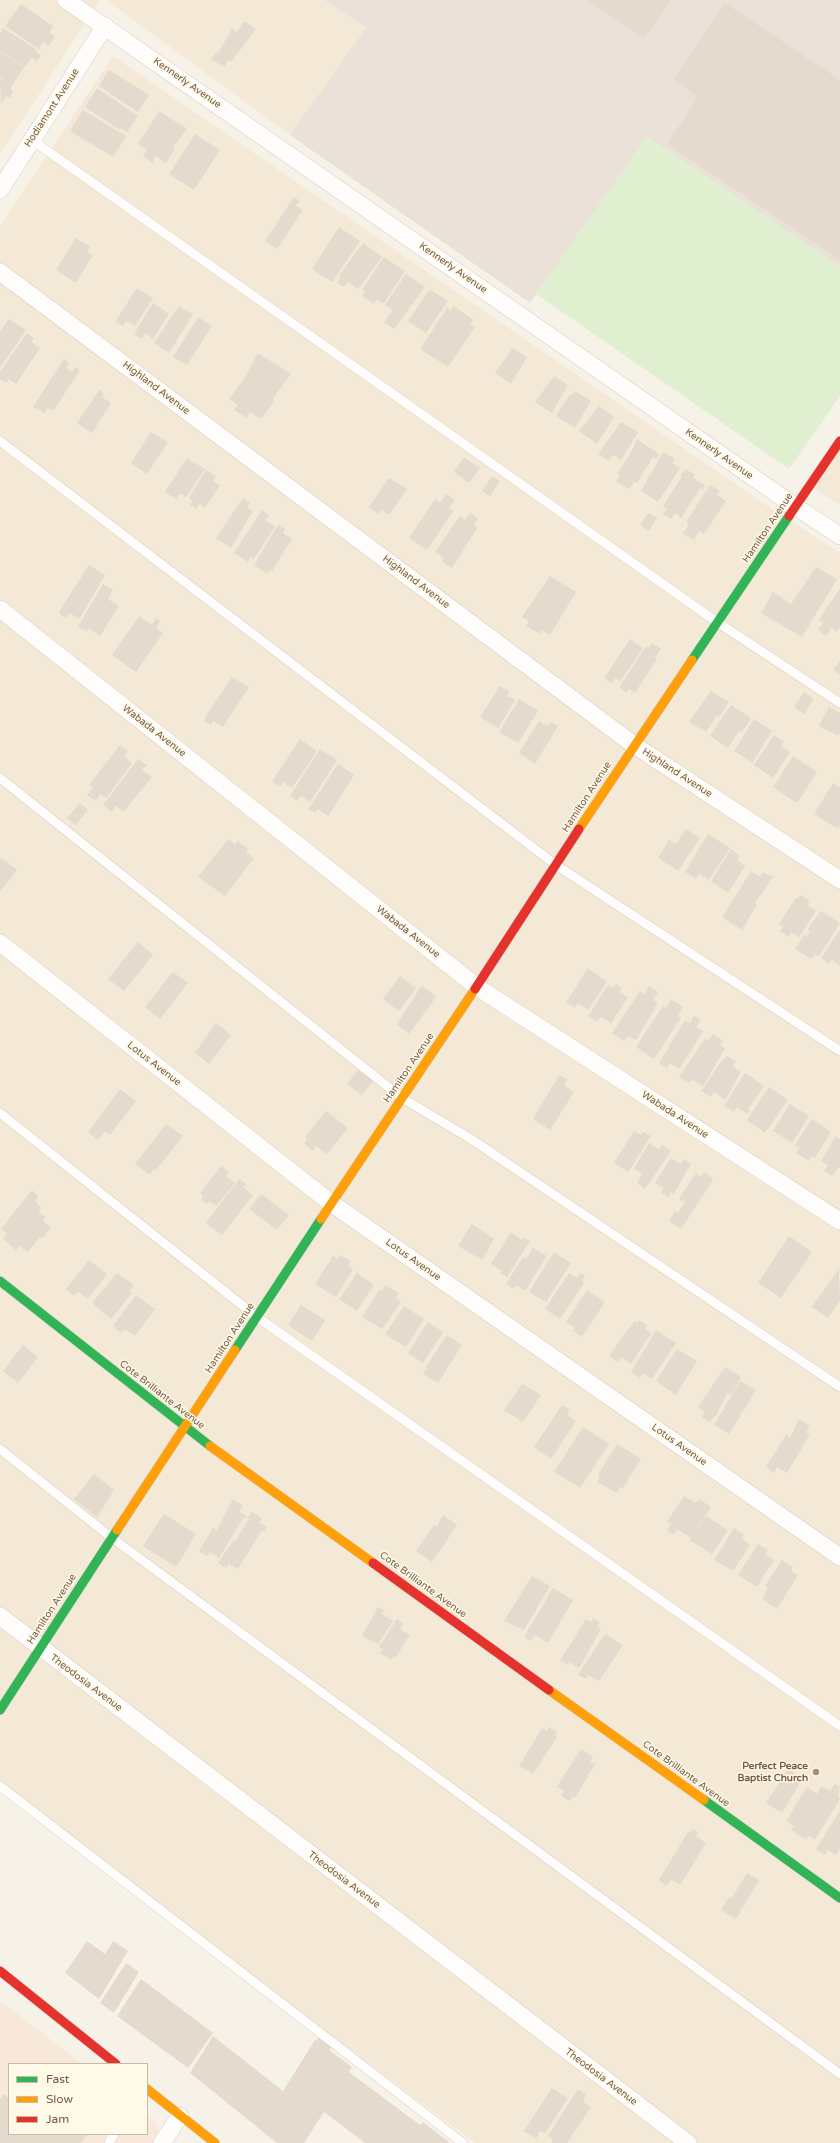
<!DOCTYPE html>
<style>
body{margin:0}
#map{position:relative;width:840px;height:2143px;overflow:hidden;background:#f7f2e7;font-family:"Varela Round",sans-serif}
canvas{display:block}
.legend{position:absolute;left:8px;top:2063px;width:140px;height:72px;box-sizing:border-box;background:#fff9e8;border:1px solid #c8baa7;margin:0;padding:5px 7px;list-style:none;font-size:12px;color:#765c46}
.legend li{display:flex;align-items:center;gap:8px;height:20px}
.legend b{width:20px;border:1px solid #c8baa7}
</style>
<div id="map">
<canvas width="840" height="2143"></canvas>
<ul class="legend">
<li><b style="height:5px;background:#30b455"></b>Fast</li>
<li><b style="height:5px;background:#ff9f0a"></b>Slow</li>
<li><b style="height:5px;background:#e5322d"></b>Jam</li>
</ul>
</div>
<script>
const ctx = document.querySelector('canvas').getContext('2d');
ctx.lineJoin = 'round';
function fill(path, color) {
  ctx.fillStyle = color;
  ctx.fill(path, 'evenodd');
}
function toPath(rows) {
  const path = new Path2D();
  for (const r of rows) {
    path.moveTo(r[0], r[1]);
    for (let i = 2; i < r.length; i += 2) path.lineTo(r[i], r[i + 1]);
  }
  return path;
}
function strokePath(path, color, width, dash) {
  ctx.strokeStyle = color;
  ctx.lineWidth = width;
  ctx.lineCap = dash ? 'butt' : 'round';
  ctx.setLineDash(dash || []);
  ctx.stroke(path);
}
function drawText(font, color, halo, rows, align = 'center') {
  ctx.font = font + ' "Varela Round",sans-serif';
  ctx.lineWidth = 3;
  ctx.setLineDash([]);
  ctx.textBaseline = 'middle';
  ctx.strokeStyle = halo;
  ctx.fillStyle = color;
  for (const [text, x, y, turn = 0] of rows) {
    ctx.save();
    ctx.translate(x, y);
    ctx.rotate((+turn || 0) * Math.PI / 180);
    ctx.textAlign = isNaN(turn) ? turn : align;
    if (halo) ctx.strokeText(text, 0, 0);
    ctx.fillText(text, 0, 0);
    ctx.restore();
  }
}
fill(toPath([
 [0,0,100,0,0,154],
 [106,0,324,0,370,31,290,135],
 [113,56,772,509,840,553,840,2143,475,2143,0,1786,0,226],
 [840,440,840,505,810,486]
]), '#f3e9d6');
fill(toPath([
 [0,2000,82,2064,9,2064,9,2134,147,2134,147,2116,155,2122,158,2131,153,2143,0,2143]
]), '#f8e8d9');
fill(toPath([
 [324,0,840,0,840,267,647,137,530,303,290,135,366,28]
]), '#eae2d8');
fill(toPath([
 [647,137,840,267,840,396,789,469,536,294]
]), '#dfefd0');
fill(toPath([
 [586,0,670,0,644,39],
 [725,3,840,80,840,260,667,144,698,97,673,80],
 [21,4,53,26,49,33,55,36,48,46,43,42,39,49,5,26],
 [244,21,256,29,231,62,229,60,224,67,211,59,216,52,218,53,232,29,237,32],
 [3,28,36,49,36,52,41,55,37,61,32,58,25,67,0,51,0,34],
 [0,52,24,67,10,89,13,91,10,98,6,96,1,104,0,78,8,82,0,77],
 [109,70,149,95,138,112,99,86],
 [97,88,138,116,127,132,121,128,120,130,85,107],
 [83,110,126,136,113,157,70,131],
 [159,111,187,129,173,147,175,148,166,163,156,156,152,163,143,156,147,150,138,144],
 [195,134,220,150,194,190,169,174],
 [294,197,300,201,296,206,303,210,277,249,265,241],
 [339,227,360,241,332,282,312,269],
 [76,238,90,247,87,252,93,255,76,283,56,270],
 [363,243,382,257,358,289,348,282,344,287,337,283,341,277,339,276],
 [384,257,405,271,383,304,377,299,374,304,362,296,365,291,362,290],
 [406,274,425,287,394,329,384,322,393,310,385,305],
 [137,288,153,298,135,326,126,321,123,326,115,322],
 [430,289,448,301,426,333,408,321],
 [153,303,169,314,153,339,145,333,142,339,134,334],
 [179,306,193,314,169,353,154,343],
 [454,306,473,320,470,324,475,327,448,367,420,349,447,308,451,310],
 [198,317,212,326,187,365,173,357],
 [9,319,26,330,0,368,0,332],
 [27,333,34,338,31,342,40,348,16,384,9,379,6,383,0,379,0,372],
 [513,348,527,357,511,384,495,373],
 [258,353,291,374,274,397,273,403,261,419,250,412,247,418,234,410,238,405,229,399,244,379],
 [64,359,69,363,66,368,72,372,75,367,80,370,53,411,48,408,44,413,33,407],
 [554,376,568,385,552,413,535,402],
 [99,390,104,394,102,397,111,403,92,433,77,423],
 [575,391,591,401,575,428,556,416,570,394,572,395],
 [599,406,614,417,597,444,579,431],
 [621,422,638,432,621,460,613,455,609,461,598,454],
 [151,432,168,442,147,474,131,463],
 [637,439,659,454,656,459,653,457,637,483,634,482,629,489,616,482,620,476,617,474,636,444,634,444],
 [663,452,675,459,672,463,680,468,658,502,641,491],
 [464,457,480,468,469,483,454,472],
 [187,458,205,469,186,497,180,493,176,499,165,492],
 [686,469,695,475,693,478,705,485,702,490,700,488,681,518,675,513,671,519,663,514,667,509,663,506,682,477,680,476],
 [206,470,216,476,213,481,220,485,205,508,199,504,196,509,190,505,193,501,189,498],
 [492,476,500,481,490,496,482,491],
 [389,478,407,489,389,515,381,510,379,514,369,507],
 [710,485,720,491,717,495,726,501,704,534,699,531,694,540,683,534,689,524,686,522],
 [446,494,455,500,449,508,453,511,427,550,409,538,435,499,440,502],
 [243,498,250,503,247,507,253,511,231,548,216,538],
 [262,510,269,515,265,520,275,526,254,559,251,557,248,562,234,553],
 [470,513,478,518,474,525,477,528,452,568,442,562,444,558,435,552,460,516,465,520],
 [648,513,657,518,649,531,640,525],
 [278,525,285,529,283,533,292,539,272,571,270,570,267,574,254,565],
 [89,565,105,575,79,619,70,613,66,618,59,614,62,607],
 [816,567,837,579,802,637,761,613,773,592,791,604],
 [550,576,576,592,550,635,542,630,540,634,526,626,529,621,522,617],
 [103,584,113,590,108,599,119,606,100,636,89,628,87,632,78,627],
 [840,588,840,627,837,632,831,628,826,636,818,630,823,623,819,620],
 [139,616,152,625,156,618,160,621,156,628,163,633,136,672,112,655],
 [630,639,643,648,620,681,615,678,611,683,604,678],
 [652,643,661,649,655,657,657,659,635,693,629,689,626,693,620,688,622,683,646,646,648,648],
 [840,660,840,674,833,670],
 [232,677,249,687,223,727,213,721,211,725,204,721,206,716],
 [500,686,509,691,507,696,515,700,498,728,480,717],
 [711,691,729,702,719,717,717,715,706,732,689,722],
 [804,692,814,699,804,714,794,707],
 [519,699,538,711,518,743,499,732],
 [731,705,751,718,742,732,739,731,728,748,710,736],
 [829,707,840,713,840,732,838,736,819,726],
 [754,719,772,731,752,763,734,751],
 [539,721,548,726,551,722,558,726,535,764,519,753],
 [774,735,784,742,781,746,790,752,773,778,754,765],
 [300,739,317,751,292,788,283,782,280,787,272,782],
 [120,745,128,751,124,756,132,763,106,798,100,794,96,801,87,795,93,788,89,785],
 [320,749,337,760,310,802,301,796,297,801,290,796],
 [793,756,817,772,797,803,773,787],
 [138,759,147,765,142,770,152,777,123,812,116,806,112,812,103,805],
 [338,764,354,775,328,816,318,809,315,813,308,809],
 [833,783,840,788,840,825,838,829,814,814],
 [80,803,88,810,76,825,67,818],
 [686,829,700,838,678,871,658,858,669,840,676,844],
 [708,834,730,848,709,880,699,874,696,879,685,872],
 [228,839,235,844,238,841,248,849,246,852,254,858,225,896,198,877],
 [731,849,740,856,737,860,745,866,728,893,711,881],
 [1,858,17,870,0,892,0,860],
 [751,871,760,877,763,872,773,877,755,903,757,904,742,930,722,917],
 [801,895,810,901,807,905,816,911,799,937,791,932,789,937,780,931,783,927,779,924,796,898,798,899],
 [821,911,840,923,819,956,815,954,811,959,795,949,804,935,806,937,810,931,808,929],
 [840,930,840,966,832,960,829,964,821,958],
 [138,942,153,955,124,991,108,979],
 [588,968,607,982,588,1010,578,1003,575,1008,566,1003],
 [173,972,188,983,160,1019,145,1007],
 [400,976,416,988,399,1011,383,999],
 [616,984,622,988,619,992,628,997,611,1023,601,1017,597,1022,588,1016,608,985,613,988],
 [422,985,436,997,409,1034,397,1024],
 [649,986,658,992,653,1000,658,1003,636,1040,628,1036,624,1041,612,1033,640,991,644,994],
 [671,999,683,1007,678,1016,681,1018,654,1059,636,1047,663,1006,666,1008],
 [694,1016,701,1020,696,1027,703,1031,679,1069,670,1063,667,1068,659,1063,685,1020,690,1023],
 [216,1023,231,1035,209,1064,195,1053],
 [713,1034,723,1041,720,1045,725,1048,703,1086,692,1080,690,1083,679,1077,705,1039,708,1041],
 [727,1056,736,1062,732,1066,741,1072,725,1100,714,1092,711,1097,701,1091,723,1059,724,1060],
 [358,1070,373,1081,362,1095,347,1084],
 [745,1073,764,1086,748,1109,750,1110,747,1114,737,1107,734,1112,724,1106],
 [559,1075,567,1079,564,1085,574,1092,550,1130,533,1119],
 [769,1087,788,1100,765,1133,747,1120],
 [120,1089,136,1101,110,1135,105,1131,98,1140,88,1132],
 [790,1104,809,1116,792,1143,773,1131],
 [326,1111,348,1128,327,1154,316,1146,313,1151,304,1144,307,1139,305,1137],
 [812,1119,831,1132,815,1158,812,1156,809,1161,796,1153,800,1148,795,1145],
 [166,1124,183,1136,156,1170,154,1169,150,1175,135,1164],
 [634,1131,641,1135,643,1132,651,1136,628,1172,614,1163],
 [836,1136,840,1139,840,1166,832,1176,824,1171,828,1165,821,1161],
 [649,1143,659,1150,662,1145,671,1151,645,1189,637,1183,642,1174,634,1169],
 [671,1158,681,1164,684,1159,691,1164,674,1194,671,1192,668,1197,661,1193,664,1188,655,1183],
 [221,1166,229,1172,226,1176,235,1183,216,1206,209,1201,207,1204,201,1200,203,1196,200,1193],
 [704,1172,713,1178,711,1183,681,1229,669,1221,675,1211,678,1213,685,1202,679,1199,696,1173,701,1177],
 [239,1179,246,1184,243,1187,253,1195,222,1235,206,1223],
 [32,1190,38,1196,35,1201,41,1208,38,1211,45,1217,43,1221,51,1227,43,1238,39,1238,28,1252,19,1246,16,1250,3,1239,7,1234,1,1229],
 [261,1194,289,1215,277,1230,249,1209],
 [472,1224,494,1239,482,1260,458,1246],
 [511,1232,522,1240,524,1238,530,1241,507,1277,500,1273,502,1271,491,1264],
 [789,1236,812,1252,781,1298,758,1283],
 [533,1248,547,1256,525,1291,516,1285,514,1289,506,1284,523,1257,526,1259],
 [554,1252,571,1263,546,1302,529,1292],
 [340,1255,351,1261,348,1266,353,1269,336,1297,315,1284,333,1256,338,1259],
 [89,1260,107,1274,88,1299,78,1292,74,1296,66,1289],
 [839,1269,840,1301,828,1318,812,1307],
 [117,1273,134,1285,129,1292,132,1293,111,1319,92,1303],
 [357,1273,374,1285,357,1311,339,1299],
 [569,1273,577,1278,581,1273,585,1276,582,1281,584,1283,560,1319,545,1309],
 [385,1285,399,1293,396,1298,401,1302,382,1329,362,1317,380,1289,382,1291],
 [587,1290,605,1302,582,1337,573,1331,575,1328,566,1322],
 [136,1295,155,1309,135,1336,125,1329,121,1333,113,1326],
 [301,1305,325,1320,312,1341,288,1325],
 [404,1306,424,1319,406,1347,385,1334],
 [639,1320,647,1325,645,1329,651,1333,631,1364,621,1357,618,1362,609,1356,634,1321,637,1323],
 [428,1322,443,1332,423,1363,408,1353],
 [656,1330,676,1343,652,1379,643,1373,640,1378,631,1372],
 [447,1335,462,1345,438,1383,423,1374,427,1368,426,1367],
 [23,1345,38,1357,18,1383,3,1371],
 [677,1349,697,1361,676,1395,656,1381],
 [725,1367,741,1377,731,1395,727,1393,717,1414,710,1422,702,1417,705,1412,698,1407],
 [740,1381,756,1390,729,1434,714,1425],
 [522,1384,541,1395,523,1422,504,1410],
 [562,1405,570,1410,567,1415,576,1421,551,1459,534,1447],
 [799,1419,810,1426,806,1432,810,1434,787,1473,777,1467,774,1473,766,1467,786,1435,790,1438],
 [583,1427,609,1444,580,1488,554,1472],
 [617,1444,641,1459,623,1488,620,1487,617,1493,597,1482,600,1476,598,1475],
 [94,1474,114,1490,97,1517,74,1499],
 [684,1496,696,1503,699,1499,711,1507,691,1538,677,1529,673,1535,667,1530,671,1524,667,1522],
 [233,1499,243,1506,239,1512,247,1516,245,1519,243,1518,219,1558,210,1552,207,1556,199,1551,213,1528,217,1530],
 [252,1512,262,1518,259,1523,267,1527,264,1532,262,1530,238,1569,229,1564,226,1568,218,1563,233,1541,235,1542,249,1519,247,1518],
 [164,1514,196,1534,176,1567,143,1546],
 [443,1515,457,1525,432,1562,416,1551,434,1525,437,1526],
 [706,1516,728,1530,712,1554,690,1540],
 [734,1528,744,1535,742,1539,750,1545,733,1571,714,1560],
 [758,1544,768,1550,765,1554,774,1560,757,1587,738,1575],
 [782,1560,793,1567,791,1571,798,1575,777,1609,762,1599,768,1588,765,1586],
 [532,1576,550,1586,524,1630,504,1621],
 [553,1588,573,1600,548,1643,535,1635,531,1641,524,1637],
 [378,1607,384,1610,382,1614,393,1621,378,1644,362,1636],
 [593,1618,600,1622,597,1626,601,1629,579,1668,570,1662,568,1665,560,1661,586,1619,591,1622],
 [397,1619,403,1623,400,1629,410,1635,396,1657,394,1656,391,1660,380,1653,383,1649,379,1647],
 [605,1634,623,1645,599,1681,588,1675,586,1679,578,1675],
 [549,1727,557,1732,555,1736,557,1737,533,1774,519,1766,542,1728,547,1731],
 [581,1749,593,1757,590,1762,595,1764,575,1798,573,1796,570,1801,561,1796,564,1791,557,1787],
 [788,1769,803,1778,782,1813,766,1803],
 [835,1784,840,1787,838,1796,840,1799,815,1840,809,1836,806,1840,791,1830,794,1826,786,1821,807,1787,817,1794,821,1786,830,1791],
 [840,1811,840,1848,836,1855,828,1850,825,1855,816,1849],
 [693,1829,698,1832,696,1836,706,1843,680,1885,671,1879,667,1886,659,1880,688,1832,690,1833],
 [747,1873,759,1880,736,1919,721,1910,729,1897,731,1899],
 [87,1941,105,1954,113,1941,128,1951,99,1999,65,1973],
 [126,1963,139,1972,114,2013,100,2003],
 [141,1979,213,2033,188,2068,117,2016],
 [213,2036,283,2091,315,2040,316,2041,319,2037,332,2047,329,2050,352,2067,349,2072,420,2125,423,2122,450,2143,365,2143,324,2112,304,2143,277,2143,190,2073],
 [552,2088,568,2098,545,2133,540,2131,536,2139,524,2131],
 [578,2089,586,2094,583,2102,591,2107,567,2143,551,2143,553,2139,548,2136],
 [4,2094,9,2098,9,2134,88,2134,81,2143,0,2143,0,2099]
]), '#e4dbce');
const lane = toPath([
 [32,140,717,622,840,703],
 [0,441,556,865,840,1051],
 [0,778,402,1098,471,1139,840,1387],
 [0,1113,257,1317,840,1726],
 [0,1449,112,1538,840,2074],
 [0,1786,463,2143],
 [109,2143,114,2134]
]);
const street = toPath([
 [66,0,796,507,840,536],
 [0,190,105,26],
 [0,272,634,745,840,880],
 [0,609,477,987,840,1221],
 [0,943,331,1203,840,1557],
 [0,1616,688,2143],
 [162,2143,180,2116]
]);
const fast = toPath([
 [692,660,789,516],
 [0,1281,210,1446],
 [235,1350,321,1219],
 [0,1710,117,1530],
 [704,1800,840,1898]
]);
const slow = toPath([
 [579,829,692,660],
 [321,1219,475,989],
 [210,1446,373,1563],
 [117,1530,235,1350],
 [549,1690,704,1800],
 [147,2089,215,2143]
]);
const jam = toPath([
 [789,516,840,441],
 [475,989,579,829],
 [373,1563,549,1690],
 [0,1971,116,2064]
]);
strokePath(lane, '#d6cdc2', 10);
strokePath(street, '#d6cdc2', 18);
strokePath(fast, '#d8cfc3', 10);
strokePath(slow, '#d8cfc3', 10);
strokePath(jam, '#d8cfc3', 10);
strokePath(lane, '#fefdfb', 9);
strokePath(street, '#fefdfb', 17);
strokePath(fast, '#30b455', 9);
strokePath(slow, '#ff9f0a', 9);
strokePath(jam, '#e5322d', 9);
for (const [x, y, r, color] of [
 [816,1772,4,"#a3907e"]
]) {
  const dot = new Path2D();
  dot.arc(x, y, r, 0, 2 * Math.PI);
  ctx.fillStyle = color;
  ctx.fill(dot);
  strokePath(dot, '#fff9e8', 1.5);
}
drawText('10px', '#765c46', '#fff9e8', [
 ["Kennerly Avenue",187,83,35],
 ["Hodiamont Avenue",52,108,-57],
 ["Kennerly Avenue",453,268,35],
 ["Highland Avenue",156,388,37],
 ["Kennerly Avenue",719,454,35],
 ["Hamilton Avenue",768,528,-56],
 ["Highland Avenue",416,582,37],
 ["Wabada Avenue",154,731,38],
 ["Highland Avenue",677,773,33],
 ["Hamilton Avenue",587,797,-57],
 ["Wabada Avenue",408,932,38],
 ["Lotus Avenue",154,1064,38],
 ["Hamilton Avenue",409,1068,-56],
 ["Wabada Avenue",675,1115,33],
 ["Lotus Avenue",413,1260,35],
 ["Hamilton Avenue",230,1338,-57],
 ["Cote Brilliante Avenue",162,1395,38],
 ["Lotus Avenue",679,1445,35],
 ["Cote Brilliante Avenue",423,1585,36],
 ["Hamilton Avenue",52,1609,-57],
 ["Theodosia Avenue",86,1683,37],
 ["Cote Brilliante Avenue",686,1774,36],
 ["Theodosia Avenue",344,1880,37],
 ["Theodosia Avenue",601,2077,37]
]);
drawText('bold 10px', '#765c46', '#fff9e8', [
 ["Perfect Peace",808,1766],
 ["Baptist Church",808,1778]
], 'right');
</script>
